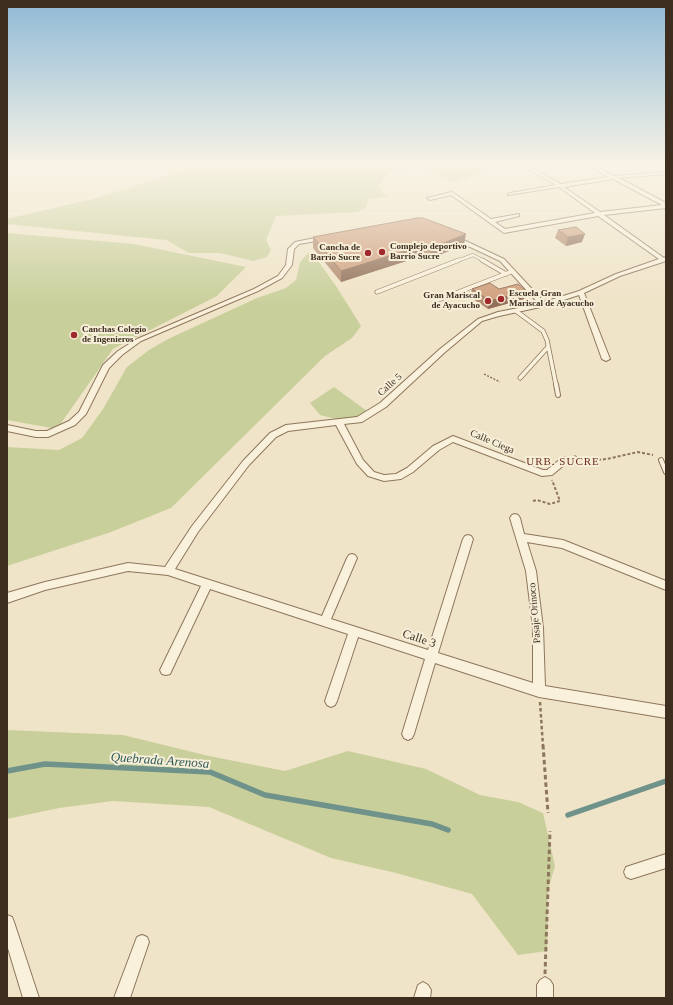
<!DOCTYPE html>
<style>
body{margin:0}
#map{position:relative;width:673px;height:1005px;overflow:hidden;background:#f0e4c8;font-family:"Times New Roman",serif}
canvas{display:block}
.frame{position:absolute;inset:0;border:8px solid #3d2e20;pointer-events:none}
</style>
<div id="map">
<canvas width="673" height="1005"></canvas>
<div class="frame"></div>
</div>
<script>
const ctx = document.querySelector('canvas').getContext('2d');
ctx.lineJoin = 'round';
function fill(path, color) {
  ctx.fillStyle = color;
  ctx.fill(path, 'evenodd');
}
function toPath(rows) {
  const path = new Path2D();
  for (const r of rows) {
    path.moveTo(r[0], r[1]);
    for (let i = 2; i < r.length; i += 2) path.lineTo(r[i], r[i + 1]);
  }
  return path;
}
function strokePath(path, color, width, dash) {
  ctx.strokeStyle = color;
  ctx.lineWidth = width;
  ctx.lineCap = dash ? 'butt' : 'round';
  ctx.setLineDash(dash || []);
  ctx.stroke(path);
}
function drawText(font, color, halo, rows, align = 'center') {
  ctx.font = font + ' "Times New Roman",serif';
  ctx.lineWidth = 4;
  ctx.setLineDash([]);
  ctx.textBaseline = 'middle';
  ctx.strokeStyle = halo;
  ctx.fillStyle = color;
  for (const [text, x, y, turn = 0] of rows) {
    ctx.save();
    ctx.translate(x, y);
    ctx.rotate((+turn || 0) * Math.PI / 180);
    ctx.textAlign = isNaN(turn) ? turn : align;
    if (halo) ctx.strokeText(text, 0, 0);
    ctx.fillText(text, 0, 0);
    ctx.restore();
  }
}
fill(toPath([
 [207,164,490,164,488,171,455,182,422,169,390,172,379,186,386,197,369,199,365,208,358,212,276,216,266,240,271,250,267,257,253,261,220,253,189,253,166,240,7,224,7,219,93,199],
 [7,233,134,244,246,267,217,296,113,349,57,429,7,420],
 [309,252,316,258,336,286,361,326,352,338,325,356,171,508,111,532,7,566,7,447,59,450,82,438,103,409,127,367,149,350,168,339,257,298,286,288,296,280,300,262],
 [334,387,367,411,359,417,344,421,320,415,310,403],
 [7,730,123,735,209,756,285,771,348,751,426,769,480,795,518,802,543,813,555,866,548,890,547,951,518,955,472,894,396,873,331,858,209,807,113,801,59,808,7,819]
]), '#c9cf9b');
strokePath(toPath([
 [7,771,45,764,210,772,265,795,432,824,448,830],
 [568,815,666,781]
]), '#6f938a', 5.5);
const laneFar2 = toPath([
 [457,261,473,255,484,261]
]);
const laneFar1 = toPath([
 [482,260,506,274],
 [377,292,459,260],
 [438,300,513,271],
 [516,311,543,331,547,340,556,385],
 [520,378,548,347]
]);
const lane = toPath([
 [556,384,558,395],
 [661,460,666,472]
]);
const street = toPath([
 [519,164,524,164,561,184,608,177,586,164,591,164,614,176,666,172,666,174,619,178,666,203,666,208,604,215,664,258,666,257,666,261,620,276,584,293,610,359,606,361,602,359,579,295,545,306,499,316,482,321,444,353,386,407,362,422,344,424,363,460,374,472,384,475,396,474,407,468,433,446,453,436,543,470,547,470,563,457,569,457,570,459,569,461,552,475,542,476,453,442,439,450,413,472,401,479,384,481,368,476,357,464,336,425,288,431,276,437,249,465,198,532,175,569,322,616,347,558,349,555,352,554,355,555,357,558,331,619,428,650,463,539,465,536,468,535,471,536,473,539,438,653,533,683,533,628,526,571,510,518,512,515,515,514,518,515,520,518,524,534,563,540,666,581,666,590,562,548,527,542,536,571,543,628,545,686,666,706,666,718,539,697,435,663,414,734,412,738,408,740,404,738,402,734,425,659,358,637,337,701,335,705,331,707,327,705,325,701,348,634,210,589,170,674,166,675,162,674,160,670,162,666,201,586,168,575,128,571,45,590,7,603,7,593,45,582,128,563,165,567,192,526,243,461,270,433,286,425,357,417,380,403,440,349,478,319,498,312,539,304,500,261,451,238,451,236,455,236,504,259,544,302,579,291,616,274,659,259,598,216,504,233,451,195,430,200,427,198,452,192,491,219,519,214,519,216,495,222,505,229,595,213,559,187,508,195,508,194,510,193,556,185,519,164],
 [613,179,662,205,600,212,564,187,613,179],
 [325,236,328,238,327,239,299,244,294,249,292,265,282,278,258,291,141,341,122,355,109,368,86,414,75,425,48,437,36,437,7,431,7,425,36,431,47,431,69,421,79,412,103,365,118,351,137,339,254,289,278,276,286,265,288,249,295,242,325,236],
 [666,854,666,868,631,879,626,877,624,872,626,867,666,854],
 [7,915,12,917,14,922,39,998,23,998,7,945,7,915],
 [142,935,147,937,149,942,130,998,114,998,137,937,142,935],
 [545,977,550,980,553,985,553,998,537,998,537,985,540,980,545,977],
 [423,982,428,985,431,990,430,998,414,998,418,985,423,982]
]);
strokePath(laneFar2, '#8d765c', 3.5);
strokePath(laneFar1, '#8d765c', 5);
strokePath(lane, '#8d765c', 6);
strokePath(street, '#8d765c', 2);
strokePath(toPath([
 [439,307,444,310],
 [484,374,500,382]
]), '#8d765c', 1.5, [2, 1.5]);
strokePath(toPath([
 [574,456,586,461,607,459,638,452,653,455],
 [533,501,537,500,550,504,560,501,552,480]
]), '#8d765c', 2, [3, 2]);
strokePath(toPath([
 [540,702,543,746]
]), '#8d765c', 2.5, [3.5, 2.5]);
strokePath(toPath([
 [543,745,548,813],
 [545,974,550,831]
]), '#8d765c', 3, [4.5, 3]);
strokePath(laneFar2, '#faf1dc', 2.5);
strokePath(laneFar1, '#faf1dc', 3.5);
strokePath(lane, '#faf1dc', 4);
fill(street, '#faf1dc');
fill(toPath([
 [558,230,582,242,566,246,555,238],
 [313,237,464,245,429,259,422,256,341,282,313,248],
 [472,289,499,289,524,299,488,309,470,297]
]), '#b2896c');
fill(toPath([
 [466,234,464,245,429,259,431,248],
 [585,234,582,242,566,246,568,237],
 [424,245,422,256,341,282,341,271],
 [526,291,524,299,488,309,490,301]
]), '#916f58');
const building = toPath([
 [417,218,423,218,466,234,431,248,424,245,341,271,313,237,417,218],
 [576,227,585,234,568,237,558,230,576,227],
 [490,283,499,289,518,284,526,291,490,301,472,289,490,283]
]);
fill(building, '#cf9f7d');
strokePath(building, '#916f58', 1);
const sky = ctx.createLinearGradient(0, 0, 0, 305);
sky.addColorStop(0, '#8fbad6');
sky.addColorStop(0.54, '#f8f3e6');
sky.addColorStop(1, '#f8f3e600');
ctx.fillStyle = sky;
ctx.fillRect(0, 0, 673, 305);
for (const [x, y, r, color] of [
 [382,252,4,"#9e2a2b"],
 [368,253,4,"#9e2a2b"],
 [501,299,4,"#9e2a2b"],
 [488,301,4,"#9e2a2b"],
 [74,335,4,"#9e2a2b"]
]) {
  const dot = new Path2D();
  dot.arc(x, y, r, 0, 2 * Math.PI);
  ctx.fillStyle = color;
  ctx.fill(dot);
  strokePath(dot, '#f7eed8', 1.5);
}
drawText('bold 9px', '#3d2e20', '#f7eed8', [
 ["Complejo deportivo",390,247],
 ["Barrio Sucre",390,257],
 ["Cancha de",360,248,"right"],
 ["Barrio Sucre",360,258,"right"],
 ["Escuela Gran",509,294],
 ["Mariscal de Ayacucho",509,304],
 ["Gran Mariscal",480,296,"right"],
 ["de Ayacucho",480,306,"right"],
 ["Canchas Colegio",82,330],
 ["de Ingenieros",82,340]
], 'left');
drawText('10px', '#3d2e20', '#f7eed8', [
 ["Calle 5",390,385,-42],
 ["Calle Ciega",492,442,23],
 ["Pasaje Orinoco",535,613,-95]
]);
ctx.letterSpacing = '1px';
drawText('11px', '#6b2e1e', '#f7eed8', [
 ["URB. SUCRE",563,462]
]);
ctx.letterSpacing = '0px';
drawText('12px', '#3d2e20', '#f7eed8', [
 ["Calle 3",419,639,18]
]);
drawText('italic 13px', '#2f5d5a', '#f7eed8', [
 ["Quebrada Arenosa",160,761,4]
]);
</script>
